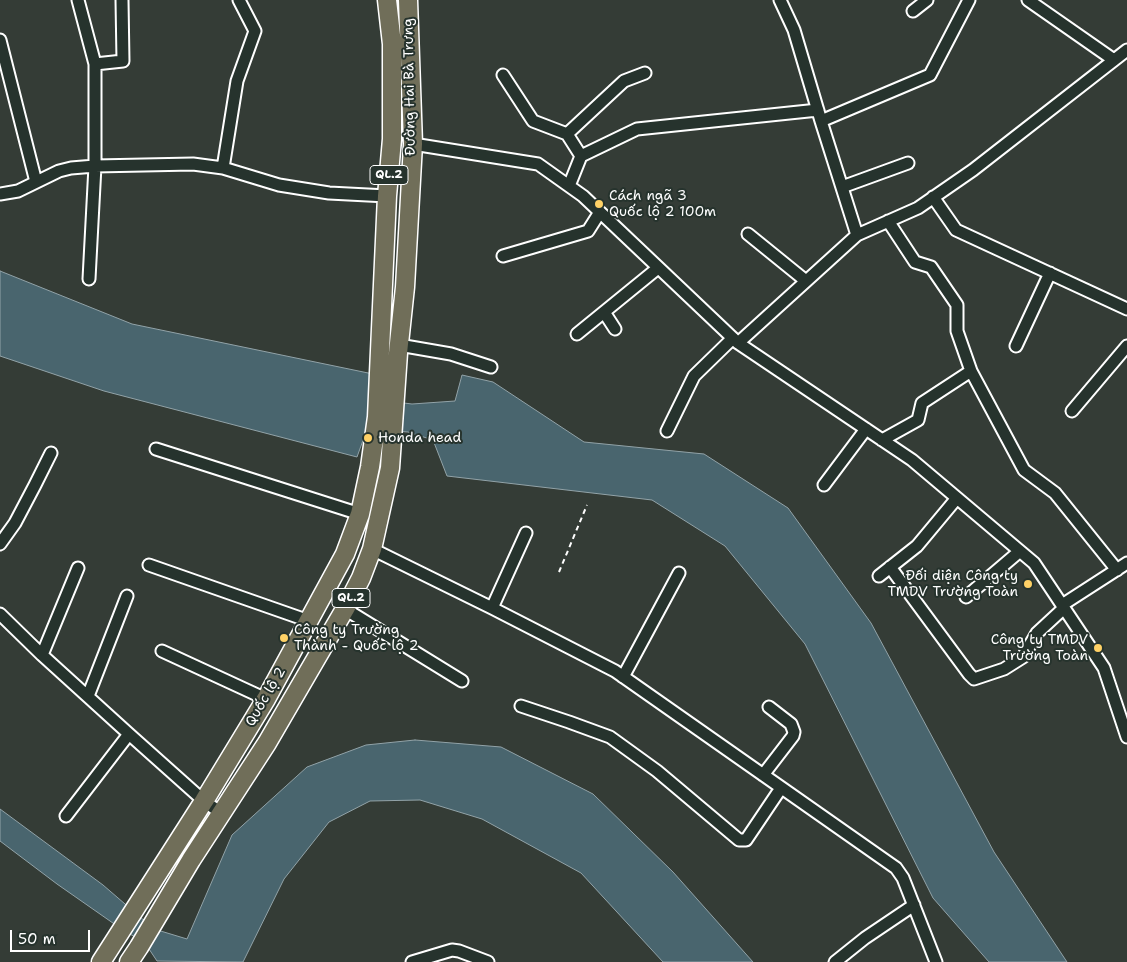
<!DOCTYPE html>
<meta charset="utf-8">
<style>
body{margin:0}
#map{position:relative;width:1127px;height:962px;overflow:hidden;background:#343c36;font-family:"Shantell Sans",sans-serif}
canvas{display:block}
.scale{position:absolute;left:10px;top:930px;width:80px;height:22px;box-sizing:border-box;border:2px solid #fff;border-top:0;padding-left:6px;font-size:15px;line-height:18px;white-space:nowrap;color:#fff;-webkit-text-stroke:4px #26332d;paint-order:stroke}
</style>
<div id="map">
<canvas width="1127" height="962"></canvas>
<div class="scale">50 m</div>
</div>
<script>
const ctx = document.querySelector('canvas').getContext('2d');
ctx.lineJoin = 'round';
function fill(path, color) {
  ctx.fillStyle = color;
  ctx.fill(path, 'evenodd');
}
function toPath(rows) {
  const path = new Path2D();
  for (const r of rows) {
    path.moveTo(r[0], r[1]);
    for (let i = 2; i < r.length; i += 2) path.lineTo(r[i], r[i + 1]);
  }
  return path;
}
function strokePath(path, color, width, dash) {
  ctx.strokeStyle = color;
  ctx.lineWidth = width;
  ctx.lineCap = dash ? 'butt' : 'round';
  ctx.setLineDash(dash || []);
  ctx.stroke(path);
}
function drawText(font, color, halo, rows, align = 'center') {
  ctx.font = font + ' "Shantell Sans",sans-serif';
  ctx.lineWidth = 4;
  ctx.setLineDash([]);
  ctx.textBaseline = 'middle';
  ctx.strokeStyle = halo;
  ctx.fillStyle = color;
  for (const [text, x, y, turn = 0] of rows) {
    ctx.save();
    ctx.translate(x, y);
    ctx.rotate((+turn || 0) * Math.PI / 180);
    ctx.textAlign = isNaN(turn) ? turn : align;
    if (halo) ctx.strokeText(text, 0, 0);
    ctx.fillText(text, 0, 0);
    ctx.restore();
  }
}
const water = toPath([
 [0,271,132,324,373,374,372,399,412,404,455,401,462,375,493,382,584,442,704,454,788,508,871,623,994,852,1067,962,989,962,933,898,805,644,725,546,652,500,447,476,433,440,408,432,367,429,357,457,104,391,0,356,0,271],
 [415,740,501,747,593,794,673,872,753,962,663,962,581,873,482,819,420,800,370,801,329,822,284,879,243,962,157,961,145,943,120,928,57,884,0,841,0,809,103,885,154,929,187,939,232,835,307,767,366,745,415,740]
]);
fill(water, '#49656e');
strokePath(water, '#92a3a8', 1);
const minor = toPath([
 [78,0,95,64,95,166,89,279],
 [780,0,794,30,821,121,857,235],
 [1028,0,1114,60],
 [913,11,927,0],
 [0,40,36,182],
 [95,64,123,61,122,0],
 [503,75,533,121,567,134,581,156],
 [821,121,930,75,969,0],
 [567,134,624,81,645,73],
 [413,144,538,164,583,196,738,343,912,460,1034,563,1104,668,1127,737],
 [223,168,237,81,255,31,239,0],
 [569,186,581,156,637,129,818,110],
 [842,187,908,163],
 [0,194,18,191,59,171,71,168,95,166,193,164,223,168,279,185,329,193,387,196],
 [933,197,956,230,1127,309],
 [888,221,915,262,931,267,957,305,957,331,971,371,1024,470,1055,493,1117,570],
 [748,234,806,281],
 [503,256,588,231,600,212],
 [604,312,615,329],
 [577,334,658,268],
 [738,343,857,235,918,208,973,170,1127,50],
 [399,345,451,354,491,367],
 [1016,346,1050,273],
 [1072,411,1127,346],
 [667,431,694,376,733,338],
 [882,440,918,420,922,403,971,371],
 [156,449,360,514],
 [824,485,866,429],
 [0,544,15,523,35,485,51,453],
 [372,549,492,608,615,671,896,868,903,878,936,962],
 [149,565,309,621],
 [890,567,969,674,974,679,1004,669,1023,657,1037,633,1064,608],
 [879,576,917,546,957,498],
 [966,597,1020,551],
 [1062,605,1127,563],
 [492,608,526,533],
 [345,609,462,681],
 [0,614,42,655,129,734,204,801,221,813],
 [162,651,266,699],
 [42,655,78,568],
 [623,677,679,573],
 [88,696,127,596],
 [521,706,569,722,610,737,657,771,739,840,746,840,781,788],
 [763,775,793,736,794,732,791,724,769,707],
 [66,816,129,734],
 [412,962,452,950,459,951,488,962],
 [835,962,865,938,914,905]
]);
const highway = toPath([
 [101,962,204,801,266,699,345,554,360,514,370,467,377,417,387,196,392,139,392,44,387,0],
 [129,962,139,947,191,860,267,743,345,609,361,578,372,549,390,468,398,353,405,287,413,144,408,0]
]);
strokePath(minor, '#fff', 15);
strokePath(highway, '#fff', 21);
strokePath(toPath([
 [559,572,587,505]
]), '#fff', 2, [5, 4]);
strokePath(minor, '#26332d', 11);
strokePath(highway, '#706e59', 18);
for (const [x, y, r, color] of [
 [599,204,5,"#ffd166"],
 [368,438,5,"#ffd166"],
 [1028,584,5,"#ffd166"],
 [284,638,5,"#ffd166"],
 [1098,648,5,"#ffd166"]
]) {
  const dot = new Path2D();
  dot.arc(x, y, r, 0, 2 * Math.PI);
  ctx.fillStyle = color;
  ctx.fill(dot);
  strokePath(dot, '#26332d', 2);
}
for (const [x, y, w] of [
 [389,175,38],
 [351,598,38]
]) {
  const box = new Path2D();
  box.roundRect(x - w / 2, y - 9.5, w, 19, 4);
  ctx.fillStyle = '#26332d';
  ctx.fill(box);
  strokePath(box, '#fff', 1);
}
drawText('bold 12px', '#fff', null, [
 ["QL.2",389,175],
 ["QL.2",351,598]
]);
drawText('14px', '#fff', '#26332d', [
 ["Đường Hai Bà Trưng",410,87,-91],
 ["Quốc lộ 2",266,697,-60]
]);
drawText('14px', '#fff', '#26332d', [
 ["Cách ngã 3",609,196],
 ["Quốc lộ 2 100m",609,212],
 ["Honda head",378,438],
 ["Đối diện Công ty",1018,576,"right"],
 ["TMDV Trường Toàn",1018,592,"right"],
 ["Công ty Trường",294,630],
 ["Thành - Quốc lộ 2",294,646],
 ["Công ty TMDV",1088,640,"right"],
 ["Trường Toàn",1088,656,"right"]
], 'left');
</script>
